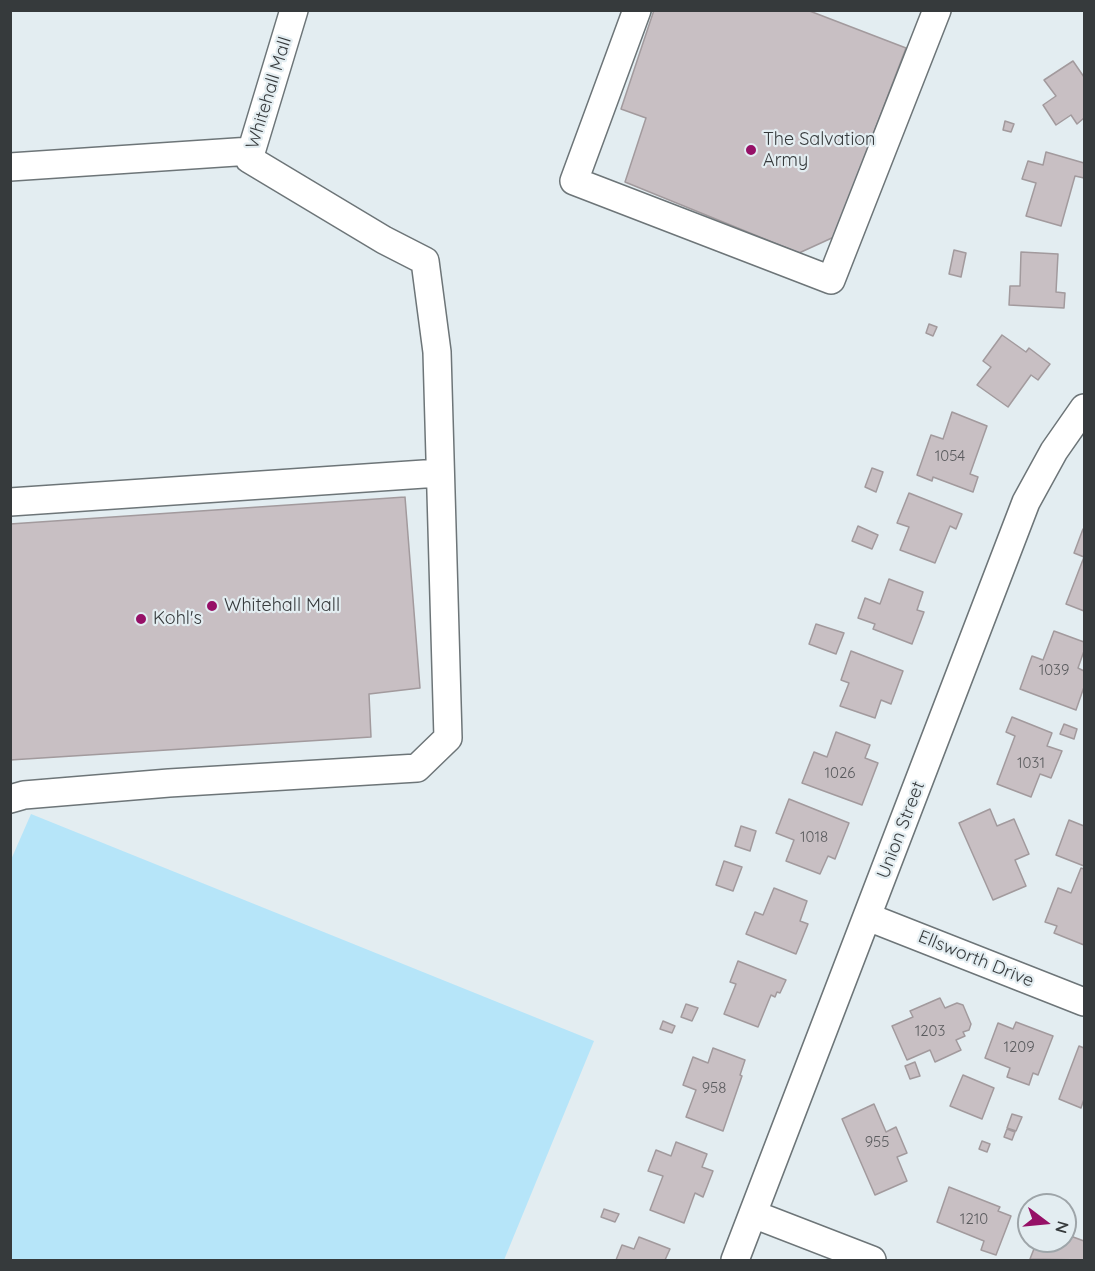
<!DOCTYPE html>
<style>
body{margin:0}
#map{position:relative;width:1095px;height:1271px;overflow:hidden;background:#e3edf1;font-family:Quicksand,sans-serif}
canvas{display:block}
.frame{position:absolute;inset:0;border:12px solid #363a3c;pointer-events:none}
.north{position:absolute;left:1017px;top:1193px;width:60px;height:60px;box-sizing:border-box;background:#e3edf1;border:2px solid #9ea5a9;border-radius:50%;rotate:106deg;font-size:16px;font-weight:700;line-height:24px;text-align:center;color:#363a3c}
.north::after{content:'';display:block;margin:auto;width:21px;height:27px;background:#961067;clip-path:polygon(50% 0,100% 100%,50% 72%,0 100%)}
</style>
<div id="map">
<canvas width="1095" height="1271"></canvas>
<div class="frame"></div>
<div class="north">N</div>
</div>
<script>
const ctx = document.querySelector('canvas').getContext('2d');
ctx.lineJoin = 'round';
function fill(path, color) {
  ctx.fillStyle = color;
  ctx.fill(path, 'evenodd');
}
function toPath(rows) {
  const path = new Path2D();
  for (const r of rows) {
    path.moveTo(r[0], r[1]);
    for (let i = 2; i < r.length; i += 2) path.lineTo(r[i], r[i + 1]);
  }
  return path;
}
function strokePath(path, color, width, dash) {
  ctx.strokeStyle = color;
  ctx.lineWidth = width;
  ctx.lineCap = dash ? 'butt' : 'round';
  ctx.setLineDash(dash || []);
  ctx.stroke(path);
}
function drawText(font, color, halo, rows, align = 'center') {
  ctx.font = font + ' Quicksand,sans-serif';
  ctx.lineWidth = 4.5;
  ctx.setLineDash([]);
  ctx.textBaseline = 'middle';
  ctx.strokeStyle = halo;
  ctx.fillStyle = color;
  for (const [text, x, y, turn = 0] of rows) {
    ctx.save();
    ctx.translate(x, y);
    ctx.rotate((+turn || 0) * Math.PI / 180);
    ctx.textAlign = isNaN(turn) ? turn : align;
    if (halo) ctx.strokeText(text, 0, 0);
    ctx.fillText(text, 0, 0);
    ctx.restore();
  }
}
fill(toPath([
 [31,814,594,1041,504,1260,11,1260,10,862]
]), '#b6e5f9');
const building = toPath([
 [654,10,807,10,906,48,834,237,799,253,625,182,646,118,621,109,654,10],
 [1073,61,1084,77,1084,118,1077,124,1071,115,1056,125,1043,105,1056,96,1044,80,1073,61],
 [1005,121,1014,124,1011,132,1003,130,1005,121],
 [1046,152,1084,163,1084,178,1075,176,1061,226,1026,216,1036,183,1022,179,1028,161,1043,165,1046,152],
 [954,250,966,253,961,277,949,274,954,250],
 [1021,252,1058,254,1056,292,1065,293,1064,308,1009,305,1010,286,1020,286,1021,252],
 [929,324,937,327,933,336,926,333,929,324],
 [1002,335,1026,352,1029,348,1050,364,1038,380,1031,375,1008,407,977,385,991,367,983,361,1002,335],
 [952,412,987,426,970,474,978,477,973,492,933,477,932,481,917,475,931,435,943,439,952,412],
 [872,468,883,472,876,492,865,487,872,468],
 [909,493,962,514,956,529,950,526,935,563,900,550,909,527,897,523,909,493],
 [405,497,420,688,369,694,371,737,10,760,10,524,405,497],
 [858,526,878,535,872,549,852,541,858,526],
 [1083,529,1084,530,1084,611,1066,604,1084,557,1074,553,1083,529],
 [889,579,923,592,917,610,924,612,912,644,873,629,875,624,858,618,865,598,880,604,889,579],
 [816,624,844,633,836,654,809,644,816,624],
 [1054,631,1084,642,1084,651,1078,668,1084,671,1084,687,1076,710,1020,689,1032,656,1043,660,1054,631],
 [851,651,903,671,891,704,881,700,875,718,840,706,849,683,841,680,851,651],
 [1012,717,1052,733,1047,746,1062,751,1051,778,1040,774,1031,797,997,784,1015,736,1006,732,1012,717],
 [1064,724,1077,729,1074,739,1060,734,1064,724],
 [836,732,870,745,865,758,878,763,862,805,802,783,814,752,827,757,836,732],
 [789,799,849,823,835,859,828,856,820,874,786,861,794,840,776,833,789,799],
 [990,809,997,826,1014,819,1029,854,1015,860,1026,886,993,900,959,823,990,809],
 [1069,820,1084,826,1084,866,1056,855,1069,820],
 [741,826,756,831,750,851,735,846,741,826],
 [724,861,742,867,733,891,716,885,724,861],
 [1081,868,1084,869,1084,945,1054,933,1057,926,1045,922,1058,888,1071,893,1081,868],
 [774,888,807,901,800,921,808,924,796,954,746,934,755,912,763,915,774,888],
 [738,961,786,980,780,993,777,992,775,997,771,995,758,1027,724,1014,736,984,730,982,738,961],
 [940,998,945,1008,957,1003,963,1005,971,1024,969,1030,963,1032,965,1036,956,1040,961,1050,935,1062,930,1050,907,1060,892,1026,913,1017,910,1011,940,998],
 [686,1004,698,1008,692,1021,681,1017,686,1004],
 [663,1021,675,1026,672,1033,660,1029,663,1021],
 [1016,1022,1053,1036,1038,1075,1033,1073,1029,1085,1007,1077,1010,1068,985,1058,998,1023,1013,1029,1016,1022],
 [1079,1046,1084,1048,1084,1099,1081,1108,1059,1099,1079,1046],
 [713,1048,745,1060,740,1075,742,1076,723,1131,686,1117,696,1090,683,1085,693,1057,708,1063,713,1048],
 [915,1062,920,1076,910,1079,905,1066,915,1062],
 [963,1075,994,1088,982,1119,950,1106,963,1075],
 [874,1104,886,1132,896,1127,907,1153,897,1157,907,1181,875,1195,842,1119,874,1104],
 [1012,1114,1022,1117,1016,1131,1007,1128,1012,1114],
 [1007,1129,1015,1132,1012,1140,1004,1137,1007,1129],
 [982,1141,990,1144,987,1152,979,1149,982,1141],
 [676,1142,707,1154,702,1167,713,1171,703,1197,695,1193,684,1223,650,1210,663,1176,648,1171,656,1150,671,1156,676,1142],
 [949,1187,1000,1207,998,1211,1011,1216,996,1255,981,1250,984,1241,937,1222,949,1187],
 [604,1209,619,1214,615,1222,601,1217,604,1209],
 [1065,1234,1084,1241,1084,1260,1030,1259,1037,1241,1065,1241,1065,1234],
 [639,1237,670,1249,665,1260,616,1260,622,1245,634,1249,639,1237]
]);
fill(building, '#c8bfc3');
strokePath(building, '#a29a9d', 1.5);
const minor = toPath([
 [637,10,574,181,831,280,937,10],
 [10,167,251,151],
 [10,502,439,473],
 [10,799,24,795,169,783,417,768,448,738,437,352,425,261,384,240,249,159,294,10],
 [868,917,1084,1002],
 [753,1214,872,1260],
 [735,1260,1026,502,1054,451,1084,408]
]);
strokePath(minor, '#6d7578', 30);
strokePath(minor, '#fff', 27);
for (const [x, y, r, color] of [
 [751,150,6,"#961067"],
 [212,606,6,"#961067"],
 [141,619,6,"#961067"]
]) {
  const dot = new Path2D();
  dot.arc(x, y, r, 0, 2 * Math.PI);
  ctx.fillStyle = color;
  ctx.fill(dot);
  strokePath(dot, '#e3edf1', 2);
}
drawText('15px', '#5a5b5e', null, [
 ["1054",950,456],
 ["1039",1054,670],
 ["1031",1031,763],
 ["1026",840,773],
 ["1018",814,837],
 ["1203",930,1031],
 ["1209",1019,1047],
 ["958",714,1088],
 ["955",877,1142],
 ["1210",974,1219]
]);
drawText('18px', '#363a3c', '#e3edf1', [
 ["Whitehall Mall",269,93,-73],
 ["Union Street",901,830,-69],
 ["Ellsworth Drive",976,959,22]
]);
drawText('18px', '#363a3c', '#e3edf1', [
 ["The Salvation",763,140],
 ["Army",763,161],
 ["Whitehall Mall",224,606],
 ["Kohl's",153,619]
], 'left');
</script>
